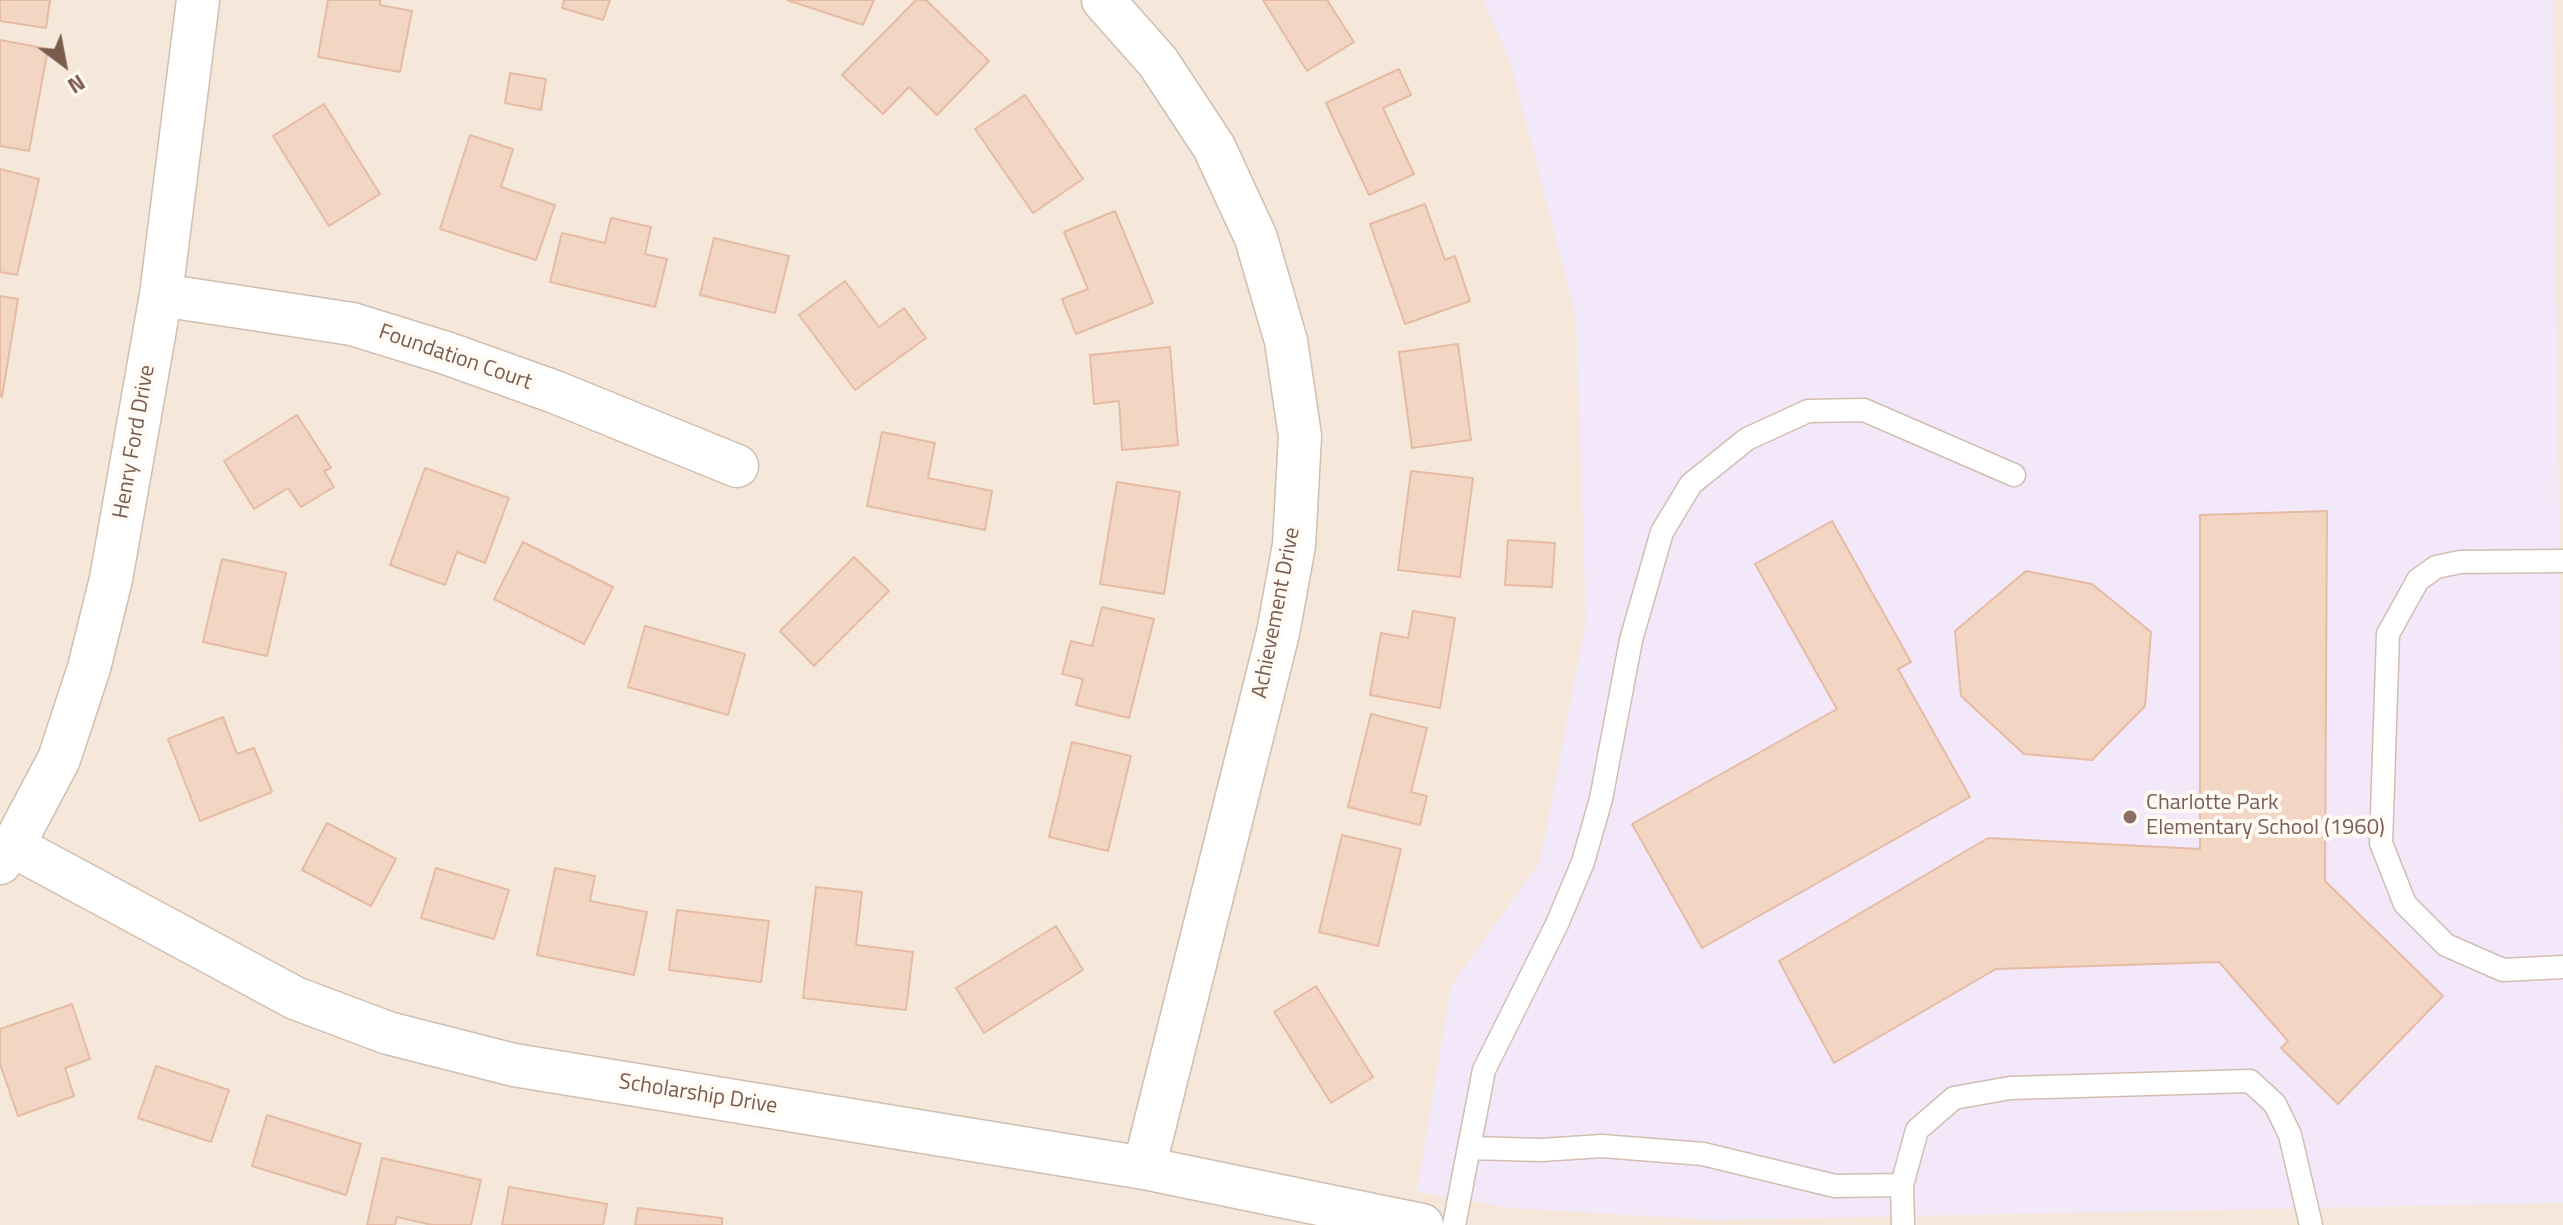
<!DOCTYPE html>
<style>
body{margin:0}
#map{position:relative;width:2563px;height:1225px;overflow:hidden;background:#fdf6ec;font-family:"Titillium Web",sans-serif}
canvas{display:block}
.north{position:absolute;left:24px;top:24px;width:80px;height:80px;-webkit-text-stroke:6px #fffaf3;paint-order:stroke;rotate:148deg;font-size:22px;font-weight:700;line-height:32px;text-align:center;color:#7a5c4d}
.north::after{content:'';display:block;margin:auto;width:28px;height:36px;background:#7a5c4d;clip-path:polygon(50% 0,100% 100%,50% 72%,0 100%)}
</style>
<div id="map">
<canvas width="2563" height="1225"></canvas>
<div class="north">N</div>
</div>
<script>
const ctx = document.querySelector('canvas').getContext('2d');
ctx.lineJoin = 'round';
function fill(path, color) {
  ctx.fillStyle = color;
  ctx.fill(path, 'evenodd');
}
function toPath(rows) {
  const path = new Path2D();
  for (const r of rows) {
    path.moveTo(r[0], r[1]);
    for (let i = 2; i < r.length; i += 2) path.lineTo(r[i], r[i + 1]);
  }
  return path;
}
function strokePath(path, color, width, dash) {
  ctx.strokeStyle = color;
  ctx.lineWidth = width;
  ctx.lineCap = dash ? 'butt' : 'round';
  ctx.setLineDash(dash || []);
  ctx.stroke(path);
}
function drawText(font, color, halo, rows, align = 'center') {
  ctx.font = font + ' "Titillium Web",sans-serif';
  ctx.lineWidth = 8;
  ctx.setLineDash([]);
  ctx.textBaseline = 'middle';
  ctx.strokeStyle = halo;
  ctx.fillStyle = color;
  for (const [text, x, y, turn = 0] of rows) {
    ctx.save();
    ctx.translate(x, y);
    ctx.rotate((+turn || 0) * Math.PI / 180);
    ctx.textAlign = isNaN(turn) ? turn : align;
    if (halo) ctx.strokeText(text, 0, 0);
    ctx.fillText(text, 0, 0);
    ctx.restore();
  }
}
fill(toPath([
 [0,0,2563,0,2563,1225,0,1225]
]), '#f5e8da');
fill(toPath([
 [1483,0,2553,0,2563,875,2563,1203,1714,1220,1512,1208,1417,1192,1451,986,1540,862,1586,621,1576,318,1511,64]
]), '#f3e8fa');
const building = toPath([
 [0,0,50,0,46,28,0,21,0,0],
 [328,0,380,0,380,5,412,11,400,72,318,57,328,0],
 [564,0,610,0,603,20,562,8,564,0],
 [787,0,874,0,863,25,787,0],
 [916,0,926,0,989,61,937,115,909,87,883,114,842,75,916,0],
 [1263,0,1327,0,1354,42,1307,71,1263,0],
 [0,40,48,49,29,151,0,146,0,40],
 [1399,69,1411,95,1383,108,1414,174,1369,195,1326,103,1399,69],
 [510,73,546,79,541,110,505,103,510,73],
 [1025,95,1083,179,1033,213,975,129,1025,95],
 [324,104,380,194,329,226,273,136,324,104],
 [470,135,513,149,501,187,555,205,536,260,440,229,470,135],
 [0,169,39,179,17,275,0,272,0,169],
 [1425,204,1445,260,1455,256,1470,301,1405,324,1370,224,1425,204],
 [1115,211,1153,303,1076,334,1062,299,1088,289,1064,232,1115,211],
 [611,218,651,227,645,254,667,259,655,307,550,282,562,233,605,243,611,218],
 [714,238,789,256,775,313,700,295,714,238],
 [845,281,879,327,904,308,926,338,855,390,799,315,845,281],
 [0,296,18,299,2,397,0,396,0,296],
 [1458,344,1471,440,1412,448,1399,352,1458,344],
 [1170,347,1178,445,1122,450,1119,401,1094,404,1090,355,1170,347],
 [297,415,331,468,324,471,334,487,301,507,288,488,254,509,224,461,297,415],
 [882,432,935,443,928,478,992,491,985,530,867,506,882,432],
 [425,468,509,498,485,563,457,552,445,585,390,565,425,468],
 [1411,471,1473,478,1460,577,1398,570,1411,471],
 [1117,482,1180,492,1164,594,1100,584,1117,482],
 [2327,511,2325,881,2443,996,2338,1104,2281,1048,2288,1041,2219,962,1996,969,1834,1063,1779,961,1988,838,2200,849,2200,515,2327,511],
 [1832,521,1911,662,1898,669,1970,797,1702,948,1632,824,1837,709,1755,564,1832,521],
 [1508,540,1555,543,1552,587,1505,585,1508,540],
 [523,542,613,587,584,644,494,599,523,542],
 [854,557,889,591,814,666,780,631,854,557],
 [222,559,286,573,267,656,203,642,222,559],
 [2026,571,2092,584,2151,632,2145,706,2092,760,2024,754,1961,696,1955,631,2026,571],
 [1102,607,1154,619,1129,718,1076,705,1083,679,1062,674,1071,641,1092,646,1102,607],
 [1413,611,1455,618,1440,708,1370,695,1381,633,1408,638,1413,611],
 [645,626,745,654,728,715,628,687,645,626],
 [1371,714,1427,728,1411,792,1427,796,1420,825,1348,807,1371,714],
 [223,717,237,754,254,748,272,792,200,821,168,739,223,717],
 [1072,742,1131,756,1108,851,1049,837,1072,742],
 [327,823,396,859,371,906,302,870,327,823],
 [1342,835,1401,849,1378,946,1319,932,1342,835],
 [436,868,509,890,494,939,421,918,436,868],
 [555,868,595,876,590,901,647,912,634,975,537,955,555,868],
 [816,887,862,892,856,945,913,952,906,1010,803,998,816,887],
 [677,910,769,921,761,982,669,970,677,910],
 [1056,926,1083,970,984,1033,956,988,1056,926],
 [1316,986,1373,1077,1331,1103,1274,1012,1316,986],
 [72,1004,90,1059,65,1068,74,1096,18,1116,0,1064,0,1029,72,1004],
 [156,1066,229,1090,211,1142,138,1118,156,1066],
 [267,1115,361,1144,346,1195,252,1166,267,1115],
 [382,1158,481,1180,471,1225,432,1225,397,1217,395,1225,367,1225,382,1158],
 [509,1187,607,1204,603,1225,502,1225,509,1187],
 [638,1208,722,1218,722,1225,635,1225,638,1208]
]);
fill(building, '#f3d5c3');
strokePath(building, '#e6bba3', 2);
const lane = toPath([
 [2563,561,2460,562,2436,567,2418,580,2388,634,2381,843,2405,904,2446,945,2503,970,2563,967],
 [1469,1148,1541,1150,1602,1146,1703,1154,1835,1186,1902,1185],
 [1454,1225,1484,1070,1557,924,1583,862,1601,799,1631,640,1662,532,1691,484,1747,439,1808,411,1864,410,2014,475],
 [1903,1225,1902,1185,1917,1130,1954,1098,2010,1088,2250,1081,2275,1104,2290,1135,2311,1225]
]);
const street = toPath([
 [1103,0,1158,62,1214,147,1256,238,1286,341,1300,436,1294,545,1278,633,1144,1168],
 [161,295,352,324,446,353,555,392,737,466],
 [13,846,295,998,388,1033,514,1065,1144,1168,1422,1225],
 [0,863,13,846,59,759,89,668,111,579,161,295,198,0]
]);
strokePath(lane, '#d1beb0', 25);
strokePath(street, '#d1beb0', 45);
strokePath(lane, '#fff', 22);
strokePath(street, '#fff', 42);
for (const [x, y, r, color] of [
 [2130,817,8,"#8d6e63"]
]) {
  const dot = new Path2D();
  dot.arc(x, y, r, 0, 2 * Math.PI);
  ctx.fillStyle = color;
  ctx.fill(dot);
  strokePath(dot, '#fffaf3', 3);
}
drawText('22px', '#7a5c4d', '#fffaf3', [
 ["Foundation Court",455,358,19],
 ["Henry Ford Drive",135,442,-80],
 ["Achievement Drive",1277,613,-79],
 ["Scholarship Drive",698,1095,9]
]);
drawText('22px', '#785e54', '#fffaf3', [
 ["Charlotte Park",2146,804],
 ["Elementary School (1960)",2146,829]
], 'left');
</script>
